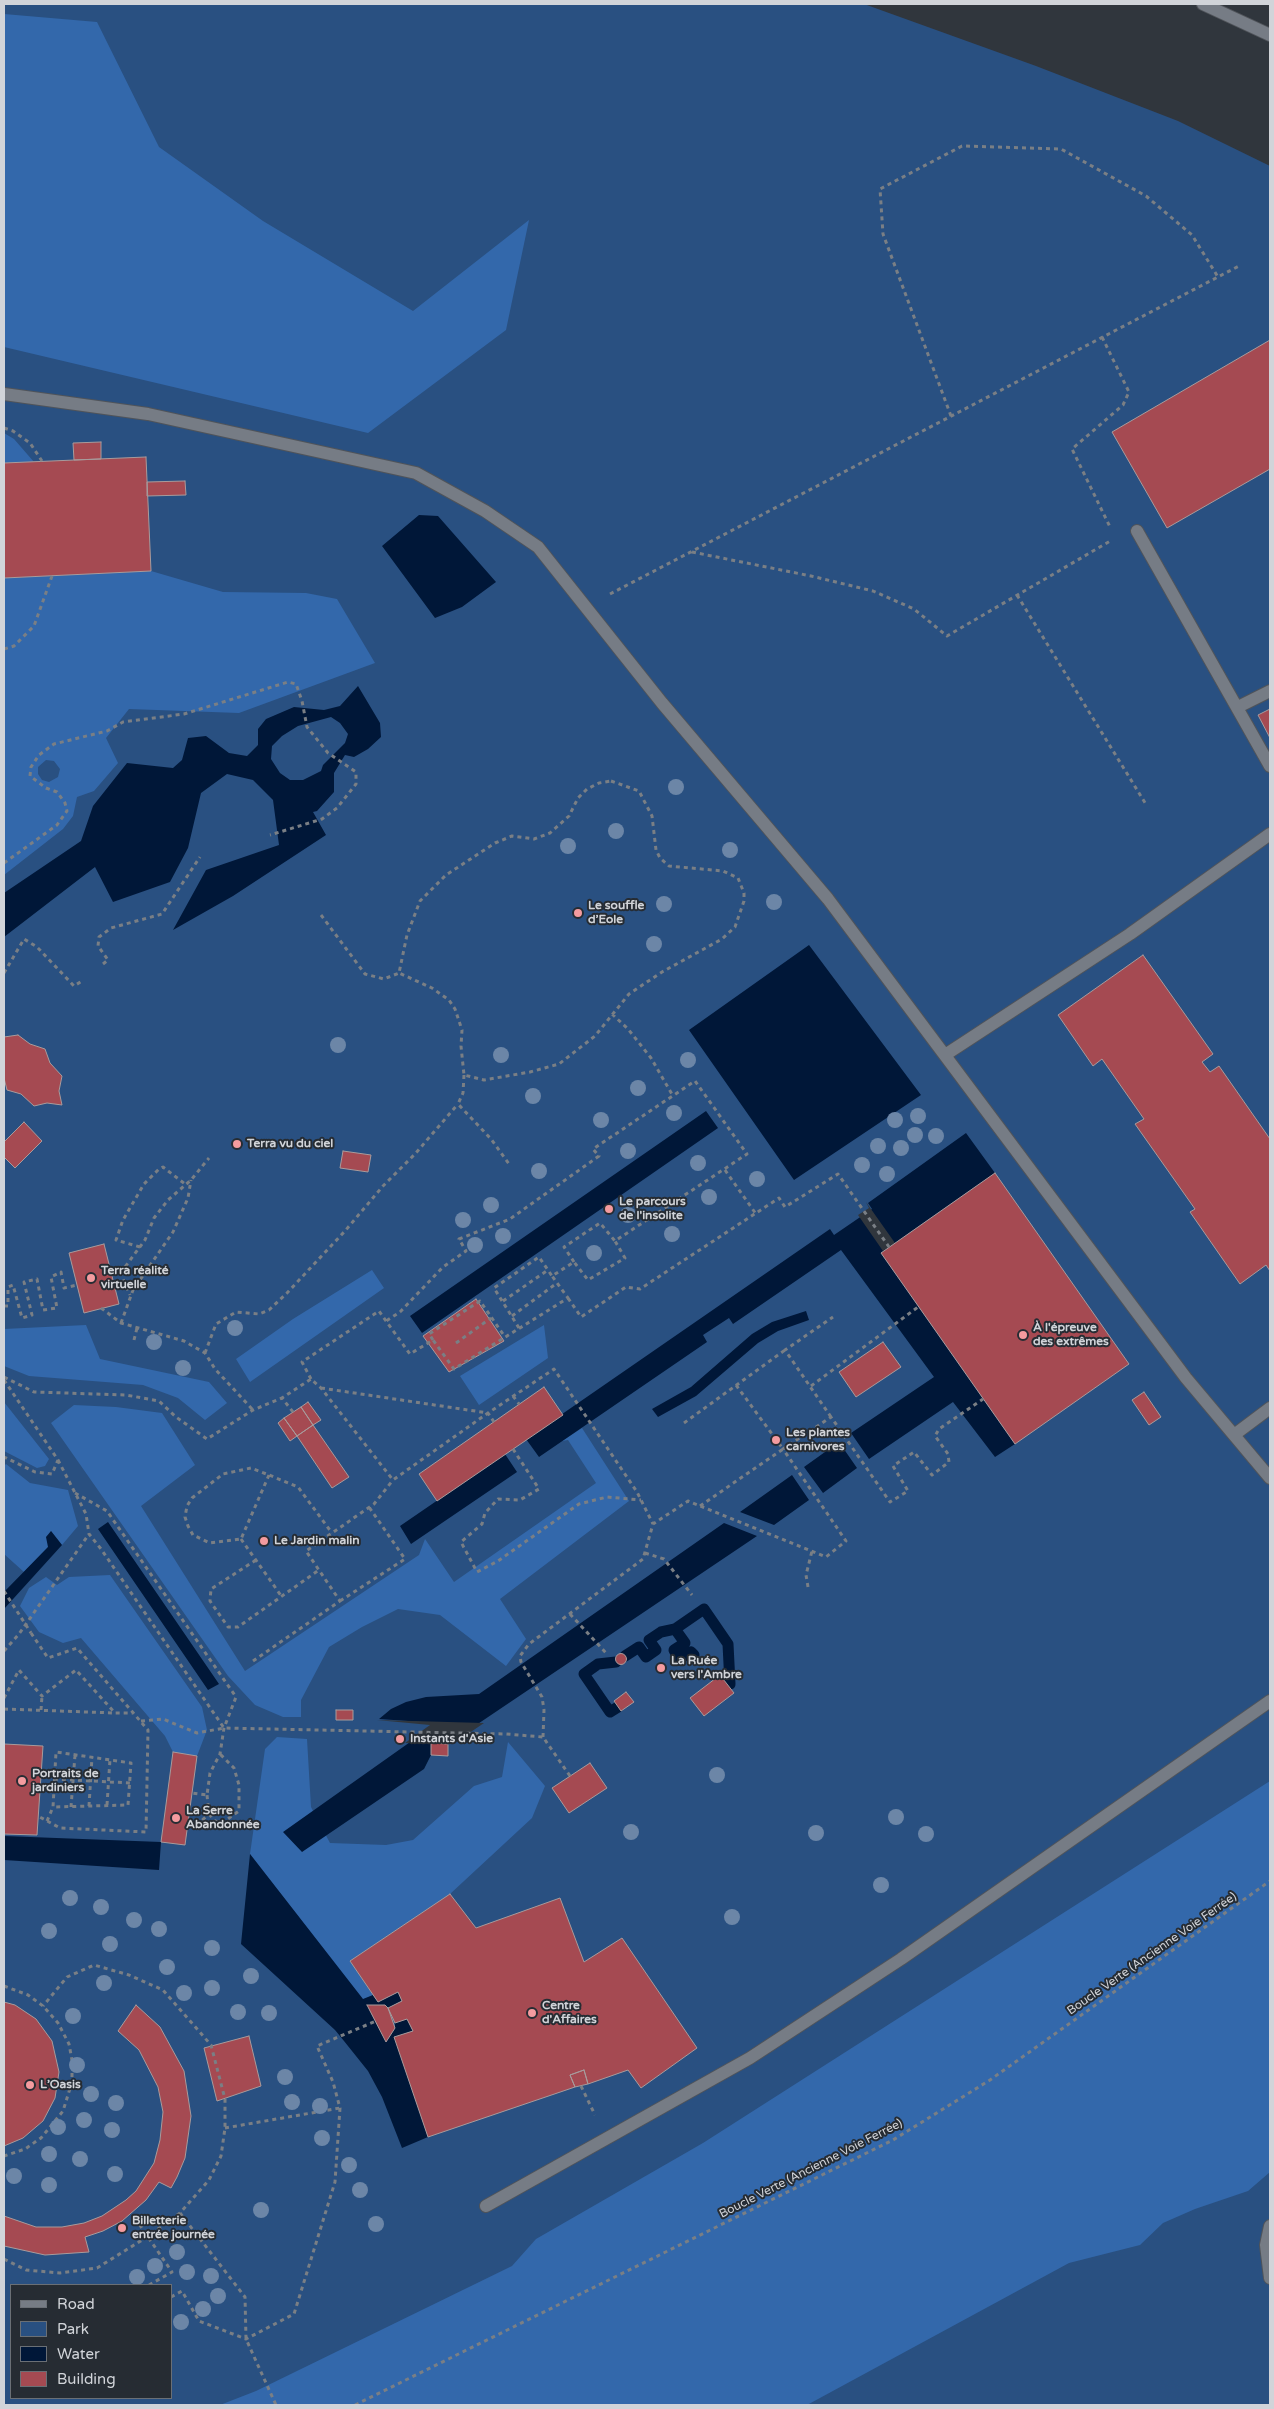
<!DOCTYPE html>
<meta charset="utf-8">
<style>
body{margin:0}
#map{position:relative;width:1274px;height:2409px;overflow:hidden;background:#30363d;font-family:"Varela Round",sans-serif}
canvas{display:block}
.frame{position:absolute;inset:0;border:5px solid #d1d4d9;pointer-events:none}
.legend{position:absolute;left:10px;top:2284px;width:162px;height:115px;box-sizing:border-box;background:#262c33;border:1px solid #6a6f75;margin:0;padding:6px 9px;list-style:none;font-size:15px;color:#d1d4d9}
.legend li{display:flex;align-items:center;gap:10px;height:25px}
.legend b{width:25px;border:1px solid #6a6f75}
</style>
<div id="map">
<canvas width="1274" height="2409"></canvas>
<div class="frame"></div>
<ul class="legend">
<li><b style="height:6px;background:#767c85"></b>Road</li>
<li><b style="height:14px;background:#295081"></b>Park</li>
<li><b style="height:14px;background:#001738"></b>Water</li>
<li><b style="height:14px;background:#a54a52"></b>Building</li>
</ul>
</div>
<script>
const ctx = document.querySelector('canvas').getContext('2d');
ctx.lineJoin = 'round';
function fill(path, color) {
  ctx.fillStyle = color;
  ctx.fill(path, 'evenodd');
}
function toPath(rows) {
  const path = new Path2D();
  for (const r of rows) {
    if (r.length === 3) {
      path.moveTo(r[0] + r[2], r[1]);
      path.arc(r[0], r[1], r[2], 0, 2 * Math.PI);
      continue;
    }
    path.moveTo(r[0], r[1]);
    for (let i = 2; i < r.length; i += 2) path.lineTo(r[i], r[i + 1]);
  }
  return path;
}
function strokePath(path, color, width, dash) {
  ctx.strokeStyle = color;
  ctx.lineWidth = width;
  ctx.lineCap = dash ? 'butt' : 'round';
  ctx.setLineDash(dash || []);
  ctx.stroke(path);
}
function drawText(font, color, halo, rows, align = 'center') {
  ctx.font = font + ' "Varela Round",sans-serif';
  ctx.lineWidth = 4;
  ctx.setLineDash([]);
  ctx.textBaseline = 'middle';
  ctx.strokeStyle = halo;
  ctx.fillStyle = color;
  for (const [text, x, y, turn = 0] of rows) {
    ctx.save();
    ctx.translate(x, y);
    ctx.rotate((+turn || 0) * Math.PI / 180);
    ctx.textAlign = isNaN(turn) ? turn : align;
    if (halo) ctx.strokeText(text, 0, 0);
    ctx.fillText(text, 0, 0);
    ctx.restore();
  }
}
fill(toPath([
 [4,4,864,4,1036,66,1178,121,1270,166,1270,2405,4,2405],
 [11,2285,171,2285,171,2398,11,2398]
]), '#295081');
fill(toPath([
 [4,14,97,22,159,147,263,221,413,311,529,220,506,330,368,433,4,347],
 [4,433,14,439,34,462,4,463],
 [151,571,223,592,306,593,337,599,375,663,239,713,129,709,106,738,118,763,94,791,77,797,73,816,63,829,4,875,4,578],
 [46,760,54,761,60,769,58,777,49,782,42,780,38,774,38,767],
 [372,1270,384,1288,250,1382,236,1359,293,1319],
 [86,1325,100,1359,209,1382,227,1403,205,1420,178,1398,143,1385,29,1376,4,1366,4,1329],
 [544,1325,548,1358,479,1405,460,1376],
 [4,1402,49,1459,45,1466,37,1468,4,1451],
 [74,1405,116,1407,162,1413,195,1465,141,1506,245,1671,419,1555,425,1539,454,1582,596,1483,568,1440,562,1441,582,1428,629,1501,500,1599,526,1639,506,1666,440,1615,398,1609,362,1627,329,1647,301,1700,301,1717,283,1717,255,1705,228,1676,51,1423],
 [6,1464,30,1483,68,1490,78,1526,62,1545,51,1531,48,1547,24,1572,4,1554,4,1466],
 [110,1575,202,1707,207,1730,197,1756,173,1752,165,1736,81,1638,63,1643,39,1632,20,1606,29,1588,46,1577,57,1585,69,1577],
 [277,1737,307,1739,311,1807,330,1843,386,1845,413,1840,474,1786,502,1777,508,1742,545,1786,532,1818,450,1894,350,1961,373,1995,363,2000,250,1854,265,1749],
 [1270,1781,1270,2172,1248,2191,1195,2209,1163,2223,1140,2245,1069,2263,807,2405,220,2405,256,2391,512,2266,536,2239,703,2143]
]), '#3368ab');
fill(toPath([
 [419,515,438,516,496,582,462,607,435,618,382,546],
 [358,686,380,723,381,737,368,749,354,757,345,755,334,773,334,792,317,811,313,812,326,835,233,896,173,930,206,870,279,845,273,800,253,780,227,774,201,793,188,848,170,882,113,902,95,867,4,937,4,893,81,841,93,806,127,763,173,768,182,760,188,738,206,736,229,753,247,756,258,745,258,729,266,719,294,707,324,710,340,706],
 [331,717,340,723,348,734,345,743,323,765,321,771,303,780,290,780,280,773,271,759,272,746,282,736,298,726],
 [809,945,921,1095,794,1180,689,1030],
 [706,1111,718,1128,422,1333,410,1316],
 [966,1133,995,1173,881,1253,1015,1444,995,1457,953,1402,869,1459,851,1433,934,1377,841,1250,733,1324,729,1318,703,1335,707,1342,539,1457,526,1439,830,1229,834,1235,872,1209,868,1203],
 [806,1311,809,1320,778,1331,758,1343,696,1396,658,1417,652,1409,691,1387,752,1334,772,1322],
 [839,1442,857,1468,823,1493,804,1467],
 [505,1454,517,1472,411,1544,400,1526],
 [792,1475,809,1500,774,1525,740,1512],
 [108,1522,219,1684,208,1690,98,1529],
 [724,1523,757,1536,448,1744,431,1743,431,1755,424,1769,302,1852,283,1832,437,1723,379,1719,391,1709,406,1702,426,1697,479,1694],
 [51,1531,62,1545,4,1609,4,1592,48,1547,46,1537],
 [4,1836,161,1842,159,1870,4,1860],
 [250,1854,363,1999,373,1995,378,2002,398,1992,402,2001,388,2008,385,2005,367,2005,386,2041,395,2028,395,2023,407,2019,413,2031,395,2038,428,2137,402,2148,382,2097,368,2071,344,2041,335,2030,241,1944]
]), '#001738');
fill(toPath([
 [866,1202,895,1243,883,1251,858,1215,869,1208],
 [377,1720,484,1723,453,1744,405,1743,430,1725]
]), '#30363d');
strokePath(toPath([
 [694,1655,691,1652,679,1659,674,1650,685,1643,675,1629,704,1609,728,1644,730,1684,727,1685],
 [625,1656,639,1647,646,1657,656,1650,649,1640,661,1632,675,1629],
 [616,1662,598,1664,584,1674,610,1712,618,1707]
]), '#001738', 11);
const building = toPath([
 [1270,340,1270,469,1167,528,1112,432,1270,340],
 [101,442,101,459,74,460,73,443,101,442],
 [146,457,151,571,4,578,4,463,146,457],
 [185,481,186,495,147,496,147,482,185,481],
 [1270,709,1270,738,1258,715,1270,709],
 [1143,955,1213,1054,1202,1062,1210,1072,1219,1066,1270,1139,1270,1271,1266,1265,1240,1284,1190,1212,1195,1209,1135,1124,1144,1119,1102,1059,1093,1066,1058,1015,1143,955],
 [18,1035,30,1044,45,1049,50,1063,62,1076,59,1091,62,1105,47,1103,34,1106,21,1094,7,1090,4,1078,4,1037,18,1035],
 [24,1122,42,1141,15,1168,4,1157,4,1142,24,1122],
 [343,1151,371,1155,368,1172,340,1168,343,1151],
 [995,1173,1129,1364,1015,1444,881,1253,995,1173],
 [104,1244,119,1304,84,1313,69,1253,104,1244],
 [476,1299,504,1341,449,1372,423,1336,476,1299],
 [883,1342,901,1367,856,1397,839,1372,883,1342],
 [544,1387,563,1415,437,1501,419,1474,544,1387],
 [1144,1392,1161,1417,1149,1425,1132,1400,1144,1392],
 [308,1402,321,1420,313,1425,301,1407,308,1402],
 [301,1407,313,1425,297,1436,284,1418,301,1407],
 [284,1418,297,1436,290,1441,278,1423,284,1418],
 [313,1425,349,1477,332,1488,297,1436,313,1425],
 [621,1659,5.5],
 [720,1675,734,1693,704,1716,690,1698,720,1675],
 [626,1692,634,1702,621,1711,614,1701,626,1692],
 [336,1710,353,1710,353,1720,336,1720,336,1710],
 [431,1743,448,1744,448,1756,431,1755,431,1743],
 [4,1744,43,1746,37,1835,4,1834,4,1744],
 [173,1752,197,1756,185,1845,161,1842,173,1752],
 [590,1763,607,1788,569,1813,552,1788,590,1763],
 [450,1894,476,1928,560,1898,584,1962,622,1938,697,2048,641,2088,628,2070,588,2084,584,2070,570,2075,575,2087,428,2137,394,2037,413,2031,407,2019,395,2023,388,2008,402,2001,398,1992,378,2002,350,1961,450,1894],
 [4,2002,15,2005,36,2019,52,2041,59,2072,55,2098,43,2121,23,2138,4,2146,4,2002],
 [136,2005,160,2027,184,2071,191,2116,185,2158,177,2177,171,2188,159,2182,146,2200,122,2221,103,2231,85,2237,89,2252,45,2255,4,2246,4,2216,36,2227,62,2227,84,2223,102,2216,126,2200,136,2191,154,2163,160,2140,163,2112,158,2087,139,2050,118,2031,136,2005],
 [367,2005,385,2005,388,2008,395,2028,386,2042,367,2005],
 [249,2036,261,2086,217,2101,204,2048,249,2036],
 [584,2070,588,2084,575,2087,570,2075,584,2070]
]);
fill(building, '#a54a52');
strokePath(building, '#a89b9c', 1);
const service = toPath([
 [4,394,148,414,416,473,485,511,538,547,662,703,828,899,1186,1378,1270,1478],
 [1137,531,1270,766],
 [1238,707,1270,691],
 [945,1055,1130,934,1270,834],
 [1234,1435,1270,1408],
 [486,2206,750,2058,901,1959,1270,1701],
 [1270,2226,1266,2245,1270,2278]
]);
const secondary = toPath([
 [1203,4,1270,35]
]);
strokePath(service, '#50545a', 14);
strokePath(secondary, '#50545a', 14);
strokePath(toPath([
 [1102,337,1129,392,1123,405,1072,449,1110,527],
 [951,416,883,234,880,189,962,146,1061,149,1146,196,1192,235,1218,277],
 [4,428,13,431,30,443,42,461],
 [692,552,811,576,873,591,914,609,947,636,1112,540],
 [610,594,1239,266],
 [1017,595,1147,806],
 [4,649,14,646,34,626,52,576],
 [611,781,639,791,652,816,656,850,660,858,669,866,723,871,738,878,744,893,744,901,735,927,722,939,662,972,629,994,595,1036,559,1064,530,1072,484,1080,464,1075,461,1046,462,1030,455,1009,449,1000,432,988,399,973,407,935,420,901,446,875,495,843,512,836,534,839,550,833,569,816,578,798,587,789,599,783,611,781],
 [4,863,57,825,67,811,65,803,57,792,46,788,30,776,31,767,39,755,54,744,107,731,123,722,184,714,288,682,296,684,302,701,307,727,328,753,356,772,356,784,337,808,322,819,270,835],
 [321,915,365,974,384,979,399,973],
 [103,964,108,960,98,946,99,937,111,928,162,914,200,857],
 [4,973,24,939,37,947,74,986,82,981],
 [612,1014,628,1029,651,1058,673,1096],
 [464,1075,463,1093,458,1104,491,1139,509,1164],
 [725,1170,756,1214],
 [140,1247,116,1240,123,1220,144,1184,159,1169,163,1167,185,1184],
 [574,1262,564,1247,600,1223,615,1241],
 [120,1272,130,1295],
 [112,1274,122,1271,145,1240,154,1218,168,1200,191,1180,209,1158],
 [568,1298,581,1317,626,1287,640,1289,779,1198,785,1207,838,1174,889,1247],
 [503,1301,548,1270],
 [4,1306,8,1306,8,1287,13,1285,22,1318,32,1315,24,1282,37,1279,43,1310,57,1308,51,1277,61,1272,64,1288,77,1285],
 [101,1308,121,1323,184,1341,205,1353,215,1369,253,1410],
 [512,1316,557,1283],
 [121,1323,133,1290,173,1232,188,1198,191,1180],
 [519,1328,494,1288,539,1257,552,1276],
 [134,1340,137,1328],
 [433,1340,429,1334,480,1301,505,1337],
 [456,1343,491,1318],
 [205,1353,216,1324,236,1312,259,1314,269,1310,287,1293,345,1231,383,1186,415,1154,458,1104],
 [4,1377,34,1392,126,1395,159,1401,176,1417,207,1439,253,1410,282,1398],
 [311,1379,302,1362,379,1311,386,1321,410,1354,433,1340,454,1369,568,1298,552,1276,574,1262,588,1280,625,1258,615,1241,747,1154,695,1081,593,1149,599,1156,510,1219,459,1239,466,1251,443,1267,400,1312,386,1321],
 [4,1380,58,1460,52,1474,35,1472,4,1457],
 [811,1386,918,1307],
 [321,1388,488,1413],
 [513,1396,519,1404],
 [293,1412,282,1398,311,1379,321,1388,393,1480,488,1413],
 [831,1417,785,1350,833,1317],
 [494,1422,488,1413,554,1369,637,1492,653,1524],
 [684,1423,785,1350],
 [513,1449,539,1489,520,1500,498,1499,485,1513,482,1524,461,1542,477,1572,498,1561,579,1504,607,1497,641,1500],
 [58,1460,86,1514,89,1534,101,1549,224,1728,506,1734,543,1737,570,1776],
 [269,1475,241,1539,210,1543,193,1535,188,1526,185,1517,187,1506,192,1498,223,1474,251,1468,269,1475,298,1487,332,1533],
 [75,1493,107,1511,236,1697,224,1728,220,1754,210,1773,207,1795,192,1793],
 [700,1506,783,1449,736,1385],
 [241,1539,282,1597],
 [645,1553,664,1559,692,1595],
 [256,1560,211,1589,210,1601,228,1627,238,1627,319,1570],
 [808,1587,806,1575,812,1551],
 [340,1601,405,1559,369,1507],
 [570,1614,607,1654],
 [31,1633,48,1658,77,1648,148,1730,146,1832,60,1828,38,1816],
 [4,1651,19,1634,89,1534],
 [253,1661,340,1601,306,1551,374,1504,393,1480],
 [4,1698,19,1670,42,1696,76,1670,115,1713,133,1713],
 [4,1709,115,1713],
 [41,1710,42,1696],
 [141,1721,163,1719,197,1733,224,1728],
 [543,1737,544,1710,542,1697,521,1662,520,1656,529,1644,643,1559,653,1524,688,1501,826,1557,846,1541,783,1449,831,1417,890,1502,908,1491,893,1466,914,1452,932,1475,949,1462,948,1454,935,1436,939,1429,983,1399],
 [54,1779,130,1783],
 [107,1805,110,1759],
 [89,1806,92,1757],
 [71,1807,75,1755],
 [209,1814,215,1821,222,1823,239,1811,239,1785,234,1768,220,1754],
 [47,1821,53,1807,56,1752,131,1763,128,1805,53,1807],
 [195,1822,200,1822,209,1814,207,1795],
 [4,1986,28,1995,43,2006,58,2023,69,2044,72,2060,72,2082,63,2111,41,2138,25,2149,4,2156],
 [581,2086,595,2115],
 [225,2128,340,2108],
 [180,2213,245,2297,246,2339,276,2405],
 [135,2218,172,2272,149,2285],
 [4,2259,26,2270,60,2273,97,2268,147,2237,180,2213,209,2180,221,2156,225,2128,225,2099,211,2045,163,1990,129,1975,94,1965,67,1977,43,2006],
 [171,2297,182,2291,199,2321,246,2339,294,2314,335,2182,340,2108,333,2082,317,2046,376,2021],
 [355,2405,893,2140,990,2080,1270,1881]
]), '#7a7f85', 3, [4, 4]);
strokePath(service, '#767c85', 12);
strokePath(secondary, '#767c85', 12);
strokePath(toPath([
 [4,1591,31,1633]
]), '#7a7f85', 3, [4, 4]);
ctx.fillStyle = '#6c86a7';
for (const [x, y] of [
 [676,787],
 [616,831],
 [568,846],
 [730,850],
 [774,902],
 [664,904],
 [654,944],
 [338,1045],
 [501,1055],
 [688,1060],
 [638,1088],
 [533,1096],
 [674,1113],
 [918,1116],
 [601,1120],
 [895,1120],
 [915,1135],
 [936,1136],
 [878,1146],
 [901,1148],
 [628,1151],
 [698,1163],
 [862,1165],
 [539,1171],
 [887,1174],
 [757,1179],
 [709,1197],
 [491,1205],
 [628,1215],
 [463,1220],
 [672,1234],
 [503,1236],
 [475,1245],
 [594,1253],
 [235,1328],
 [154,1342],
 [183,1368],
 [717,1775],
 [896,1817],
 [631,1832],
 [816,1833],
 [926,1834],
 [881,1885],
 [70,1898],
 [101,1907],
 [732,1917],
 [134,1920],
 [159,1929],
 [49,1931],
 [110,1944],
 [212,1948],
 [167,1967],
 [251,1976],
 [104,1983],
 [212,1988],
 [184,1993],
 [238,2012],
 [269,2013],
 [73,2016],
 [77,2065],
 [285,2077],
 [91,2094],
 [292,2102],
 [116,2103],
 [320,2106],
 [84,2120],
 [58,2127],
 [112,2130],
 [322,2138],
 [49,2154],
 [80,2159],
 [349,2165],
 [115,2174],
 [14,2176],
 [49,2185],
 [360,2190],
 [261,2210],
 [376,2224],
 [177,2252],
 [155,2266],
 [187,2272],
 [211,2276],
 [137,2277],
 [218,2296],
 [203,2309],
 [181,2322]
]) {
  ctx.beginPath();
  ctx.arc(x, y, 8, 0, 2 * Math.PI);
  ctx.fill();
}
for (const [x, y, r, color] of [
 [578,913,5,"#f49b9f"],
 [237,1144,5,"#f49b9f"],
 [609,1209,5,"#f49b9f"],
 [91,1278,5,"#f49b9f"],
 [1023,1335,5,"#f49b9f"],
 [776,1440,5,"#f49b9f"],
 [264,1541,5,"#f49b9f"],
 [661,1668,5,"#f49b9f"],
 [400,1739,5,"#f49b9f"],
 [22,1781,5,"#f49b9f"],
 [176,1818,5,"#f49b9f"],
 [532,2013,5,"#f49b9f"],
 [30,2085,5,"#f49b9f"],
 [122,2228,5,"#f49b9f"]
]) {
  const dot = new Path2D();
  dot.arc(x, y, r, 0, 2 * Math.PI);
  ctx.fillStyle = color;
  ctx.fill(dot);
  strokePath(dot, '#262c33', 2);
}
drawText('bold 12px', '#d1d4d9', '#262c33', [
 ["Le souffle",588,906],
 ["d’Eole",588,920],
 ["Terra vu du ciel",247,1144],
 ["Le parcours",619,1202],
 ["de l'insolite",619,1216],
 ["Terra réalité",101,1271],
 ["virtuelle",101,1285],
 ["À l'épreuve",1033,1328],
 ["des extrêmes",1033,1342],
 ["Les plantes",786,1433],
 ["carnivores",786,1447],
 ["Le Jardin malin",274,1541],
 ["La Ruée",671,1661],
 ["vers l'Ambre",671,1675],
 ["Instants d'Asie",410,1739],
 ["Portraits de",32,1774],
 ["jardiniers",32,1788],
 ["La Serre",186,1811],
 ["Abandonnée",186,1825],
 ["Centre",542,2006],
 ["d'Affaires",542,2020],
 ["L’Oasis",40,2085],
 ["Billetterie",132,2221],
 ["entrée journée",132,2235]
], 'left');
drawText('12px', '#d1d4d9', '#262c33', [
 ["Boucle Verte (Ancienne Voie Ferrée)",1152,1954,-35],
 ["Boucle Verte (Ancienne Voie Ferrée)",811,2169,-27]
]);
</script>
